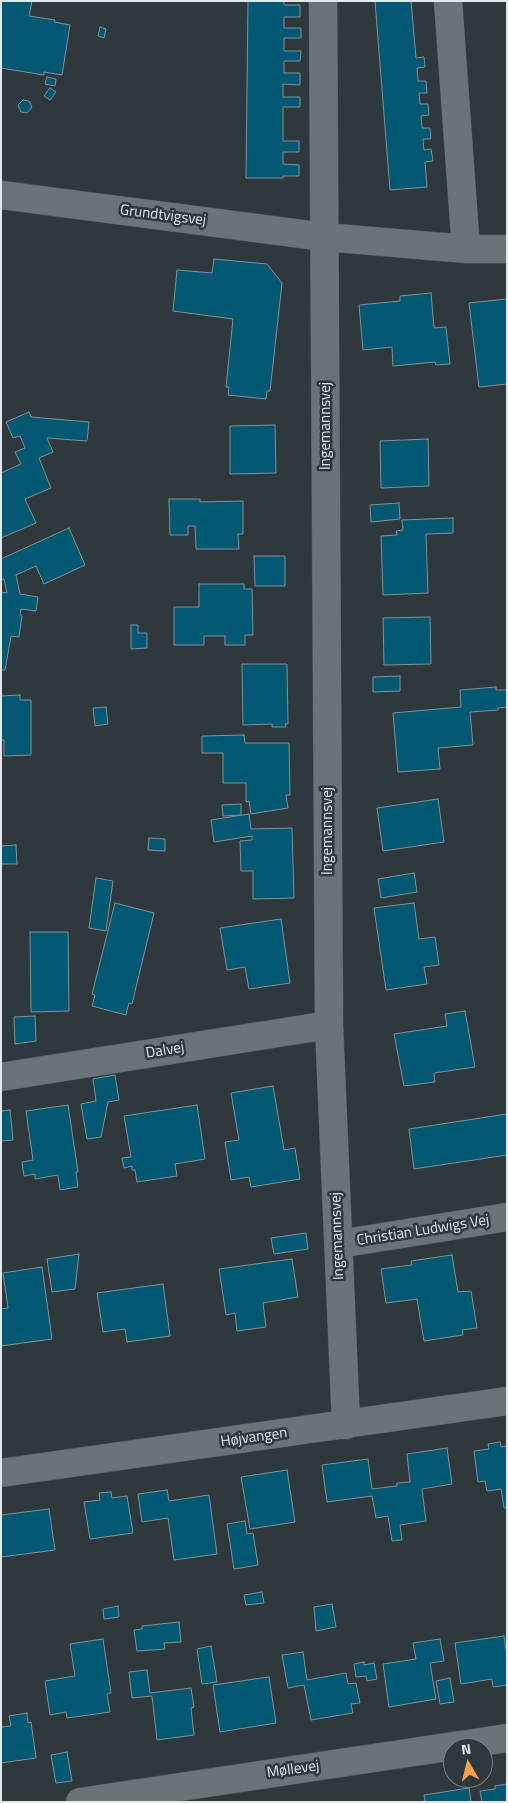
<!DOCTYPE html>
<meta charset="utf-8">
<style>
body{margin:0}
#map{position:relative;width:508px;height:1803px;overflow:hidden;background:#2e393d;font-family:"Titillium Web",sans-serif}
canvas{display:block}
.frame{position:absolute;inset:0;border:2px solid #e1e8eb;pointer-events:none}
.north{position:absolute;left:443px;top:1738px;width:50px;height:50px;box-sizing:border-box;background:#2e393d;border:1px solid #767f83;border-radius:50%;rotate:352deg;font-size:14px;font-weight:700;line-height:20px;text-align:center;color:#e1e8eb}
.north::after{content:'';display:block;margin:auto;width:18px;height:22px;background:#f99f4d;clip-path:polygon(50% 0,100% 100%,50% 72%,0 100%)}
</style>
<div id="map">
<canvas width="508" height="1803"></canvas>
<div class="frame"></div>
<div class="north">N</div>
</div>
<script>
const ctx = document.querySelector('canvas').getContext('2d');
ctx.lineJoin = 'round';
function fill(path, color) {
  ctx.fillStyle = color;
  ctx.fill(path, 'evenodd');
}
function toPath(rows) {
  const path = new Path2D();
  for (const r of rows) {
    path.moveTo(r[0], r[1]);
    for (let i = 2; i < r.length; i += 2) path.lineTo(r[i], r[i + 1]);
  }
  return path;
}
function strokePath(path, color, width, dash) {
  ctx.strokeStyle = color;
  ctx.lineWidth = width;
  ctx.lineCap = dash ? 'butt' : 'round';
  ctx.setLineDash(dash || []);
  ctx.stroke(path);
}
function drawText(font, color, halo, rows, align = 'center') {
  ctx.font = font + ' "Titillium Web",sans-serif';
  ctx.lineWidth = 5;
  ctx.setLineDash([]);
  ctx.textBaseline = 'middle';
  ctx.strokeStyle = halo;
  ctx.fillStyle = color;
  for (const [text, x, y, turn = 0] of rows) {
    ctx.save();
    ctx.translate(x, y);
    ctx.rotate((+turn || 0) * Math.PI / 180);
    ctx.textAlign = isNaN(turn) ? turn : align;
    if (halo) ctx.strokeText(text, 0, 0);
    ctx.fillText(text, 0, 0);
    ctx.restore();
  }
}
const building = toPath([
 [1,1,32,1,29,16,55,20,54,22,70,25,62,75,44,72,44,75,1,68,1,1],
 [248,1,284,1,284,5,300,5,300,17,284,17,284,28,301,28,301,38,284,38,284,51,301,51,300,61,284,61,284,73,300,73,300,85,283,84,283,97,300,97,300,107,283,107,283,141,299,141,299,152,283,152,283,164,299,165,299,176,283,176,283,178,246,178,248,1],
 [375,1,411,1,416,58,424,57,425,67,417,68,418,81,426,81,427,93,419,93,420,104,428,104,429,115,421,116,422,128,430,128,431,139,423,139,424,150,431,149,433,161,425,162,427,187,390,190,375,1],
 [100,27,106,29,104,38,98,36,100,27],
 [47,77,56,79,55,86,45,84,47,77],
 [50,88,56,92,50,100,44,96,50,88],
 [23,100,29,101,32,107,27,113,21,112,18,105,23,100],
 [214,259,267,264,282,283,270,391,267,391,266,399,228,395,229,387,226,387,233,319,173,311,177,270,212,273,214,259],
 [431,293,434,328,446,327,450,364,436,365,435,362,393,366,392,347,363,350,359,305,400,301,400,296,431,293],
 [507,299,507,384,479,387,469,303,507,299],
 [29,412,31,417,89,422,87,441,47,438,53,452,39,458,51,488,25,499,36,523,1,538,1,473,21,464,15,452,25,448,20,436,13,438,6,422,29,412],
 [275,425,276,473,230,474,230,426,275,425],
 [428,439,429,486,381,488,380,441,428,439],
 [169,499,200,499,200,502,243,501,243,534,238,534,239,549,196,549,195,526,188,526,188,535,170,535,169,499],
 [399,503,400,519,371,522,370,505,399,503],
 [453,518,453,533,426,534,428,593,383,595,381,536,397,535,396,531,403,530,402,520,453,518],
 [69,528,85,565,44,584,36,566,16,575,20,594,38,597,36,611,21,609,20,615,22,616,19,637,11,636,5,670,1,670,1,592,7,593,4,579,2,580,1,576,1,559,69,528],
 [254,556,285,556,285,586,255,586,254,556],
 [199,584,244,584,244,589,252,589,253,635,245,635,245,645,225,645,225,636,204,636,204,645,174,645,174,607,199,607,199,584],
 [430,617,431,664,384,665,383,618,430,617],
 [131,625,138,625,138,633,147,633,147,648,131,649,131,625],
 [242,664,287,664,288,724,285,724,286,727,272,727,272,724,243,725,242,664],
 [400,676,400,691,373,692,373,677,400,676],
 [496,687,496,690,507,690,507,707,498,708,498,710,470,712,473,745,438,748,440,769,398,772,393,713,461,707,460,690,496,687],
 [20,695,20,700,31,700,31,755,4,756,4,740,1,740,1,696,20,695],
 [106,707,108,724,95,726,93,708,106,707],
 [244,735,245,743,289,743,290,795,286,795,288,808,251,814,249,801,246,802,246,783,223,783,223,753,202,753,202,736,244,735],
 [438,799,444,842,383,851,377,808,438,799],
 [241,804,241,815,223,816,222,805,241,804],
 [249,814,251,829,292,828,294,898,253,899,253,871,241,871,240,841,252,840,252,836,214,842,211,820,249,814],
 [149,838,165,839,165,851,148,850,149,838],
 [16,845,17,864,1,864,1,846,16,845],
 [414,873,417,892,381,898,378,879,414,873],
 [96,878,113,881,106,931,89,928,96,878],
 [115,903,154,913,132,1004,129,1003,126,1015,92,1006,95,995,92,994,115,903],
 [414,903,419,939,435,937,439,965,424,967,427,984,386,990,374,908,414,903],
 [281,919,290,983,249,989,245,967,227,970,220,928,281,919],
 [30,932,68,932,69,1011,31,1012,30,932],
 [465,1011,475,1067,434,1073,435,1082,404,1086,394,1034,447,1026,445,1014,465,1011],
 [35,1016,36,1041,15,1044,14,1017,35,1016],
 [115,1075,119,1100,108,1102,101,1137,87,1139,81,1104,96,1101,93,1079,115,1075],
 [273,1086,284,1150,295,1148,300,1179,251,1187,249,1177,231,1180,225,1142,239,1140,231,1093,273,1086],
 [68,1105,78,1172,76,1172,78,1187,60,1190,58,1175,35,1179,35,1174,24,1176,22,1162,33,1160,26,1111,68,1105],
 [197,1105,205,1159,175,1164,177,1176,137,1182,135,1170,132,1170,132,1166,124,1168,122,1158,131,1157,124,1116,197,1105],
 [10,1110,13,1140,1,1141,1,1111,10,1110],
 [507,1114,507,1155,414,1169,409,1129,507,1114],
 [306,1233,308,1249,274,1254,271,1238,306,1233],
 [79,1254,75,1289,52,1292,47,1259,79,1254],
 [452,1255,458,1292,471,1291,477,1328,462,1330,463,1335,424,1341,417,1299,386,1303,381,1269,412,1265,411,1261,452,1255],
 [292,1259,298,1297,263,1303,266,1327,237,1331,235,1313,226,1315,219,1269,292,1259],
 [42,1267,52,1339,1,1346,1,1309,8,1308,3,1273,42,1267],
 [163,1284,170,1336,127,1342,125,1329,103,1332,97,1293,163,1284],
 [500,1442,501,1447,507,1446,507,1507,504,1508,501,1489,487,1491,485,1481,478,1482,474,1451,489,1449,488,1444,500,1442],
 [447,1448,452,1484,422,1489,426,1521,400,1525,402,1540,392,1541,388,1516,376,1518,372,1496,327,1502,322,1465,368,1459,372,1489,397,1486,397,1483,410,1482,407,1454,447,1448],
 [287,1470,295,1522,250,1529,241,1477,287,1470],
 [167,1490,169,1501,209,1495,217,1554,174,1560,168,1518,142,1522,138,1494,167,1490],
 [111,1492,112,1498,127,1496,133,1533,90,1539,84,1502,100,1500,99,1493,111,1492],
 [49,1509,55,1550,1,1557,1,1515,49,1509],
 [245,1521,247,1534,253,1533,258,1565,234,1569,227,1524,245,1521],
 [262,1592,264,1603,246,1605,244,1595,262,1592],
 [332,1604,336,1627,316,1631,314,1607,332,1604],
 [118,1606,119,1617,104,1619,103,1609,118,1606],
 [179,1622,181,1642,164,1643,165,1649,137,1651,134,1630,142,1629,142,1626,179,1622],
 [504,1636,507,1657,507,1685,493,1687,492,1679,461,1684,455,1643,504,1636],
 [103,1639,111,1693,107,1694,110,1712,67,1718,66,1712,50,1715,45,1681,75,1676,70,1644,103,1639],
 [440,1639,444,1661,430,1663,436,1699,389,1707,383,1664,416,1659,413,1643,440,1639],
 [211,1646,217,1682,202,1684,197,1649,211,1646],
 [303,1652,307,1680,346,1673,348,1684,356,1683,360,1703,351,1704,353,1713,311,1720,304,1685,288,1688,282,1655,303,1652],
 [364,1662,364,1665,374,1663,377,1679,367,1681,366,1676,356,1677,354,1664,364,1662],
 [147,1670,150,1693,191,1688,194,1707,191,1708,194,1735,157,1740,152,1696,132,1698,129,1672,147,1670],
 [269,1677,276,1723,220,1732,213,1685,269,1677],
 [450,1678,454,1702,440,1704,436,1681,450,1678],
 [27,1713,28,1723,31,1722,36,1758,1,1763,1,1727,11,1726,9,1716,27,1713],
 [67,1752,72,1781,56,1783,51,1755,67,1752],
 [507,1784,507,1802,482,1802,480,1791,495,1789,495,1786,507,1784],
 [469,1788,471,1802,418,1802,425,1801,424,1795,469,1788]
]);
fill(building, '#005872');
strokePath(building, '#859196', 1);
const street = toPath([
 [323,1,329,1025,346,1425],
 [448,1,466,249],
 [1,195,325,237,466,249,507,249],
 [1,1077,329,1025],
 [339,1244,507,1217],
 [1,1473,507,1401]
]);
const secondary = toPath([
 [80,1802,507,1738]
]);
strokePath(street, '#4f585c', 29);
strokePath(secondary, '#4f585c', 29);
strokePath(street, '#697479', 28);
strokePath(secondary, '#697479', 28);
drawText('15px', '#e1e8eb', '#2e393d', [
 ["Grundtvigsvej",163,216,7],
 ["Ingemannsvej",326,426,-90],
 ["Ingemannsvej",328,831,-90],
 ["Dalvej",165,1051,-9],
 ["Christian Ludwigs Vej",423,1231,-9],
 ["Ingemannsvej",338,1236,-92],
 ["Højvangen",254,1438,-8],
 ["Møllevej",293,1770,-8]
]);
</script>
